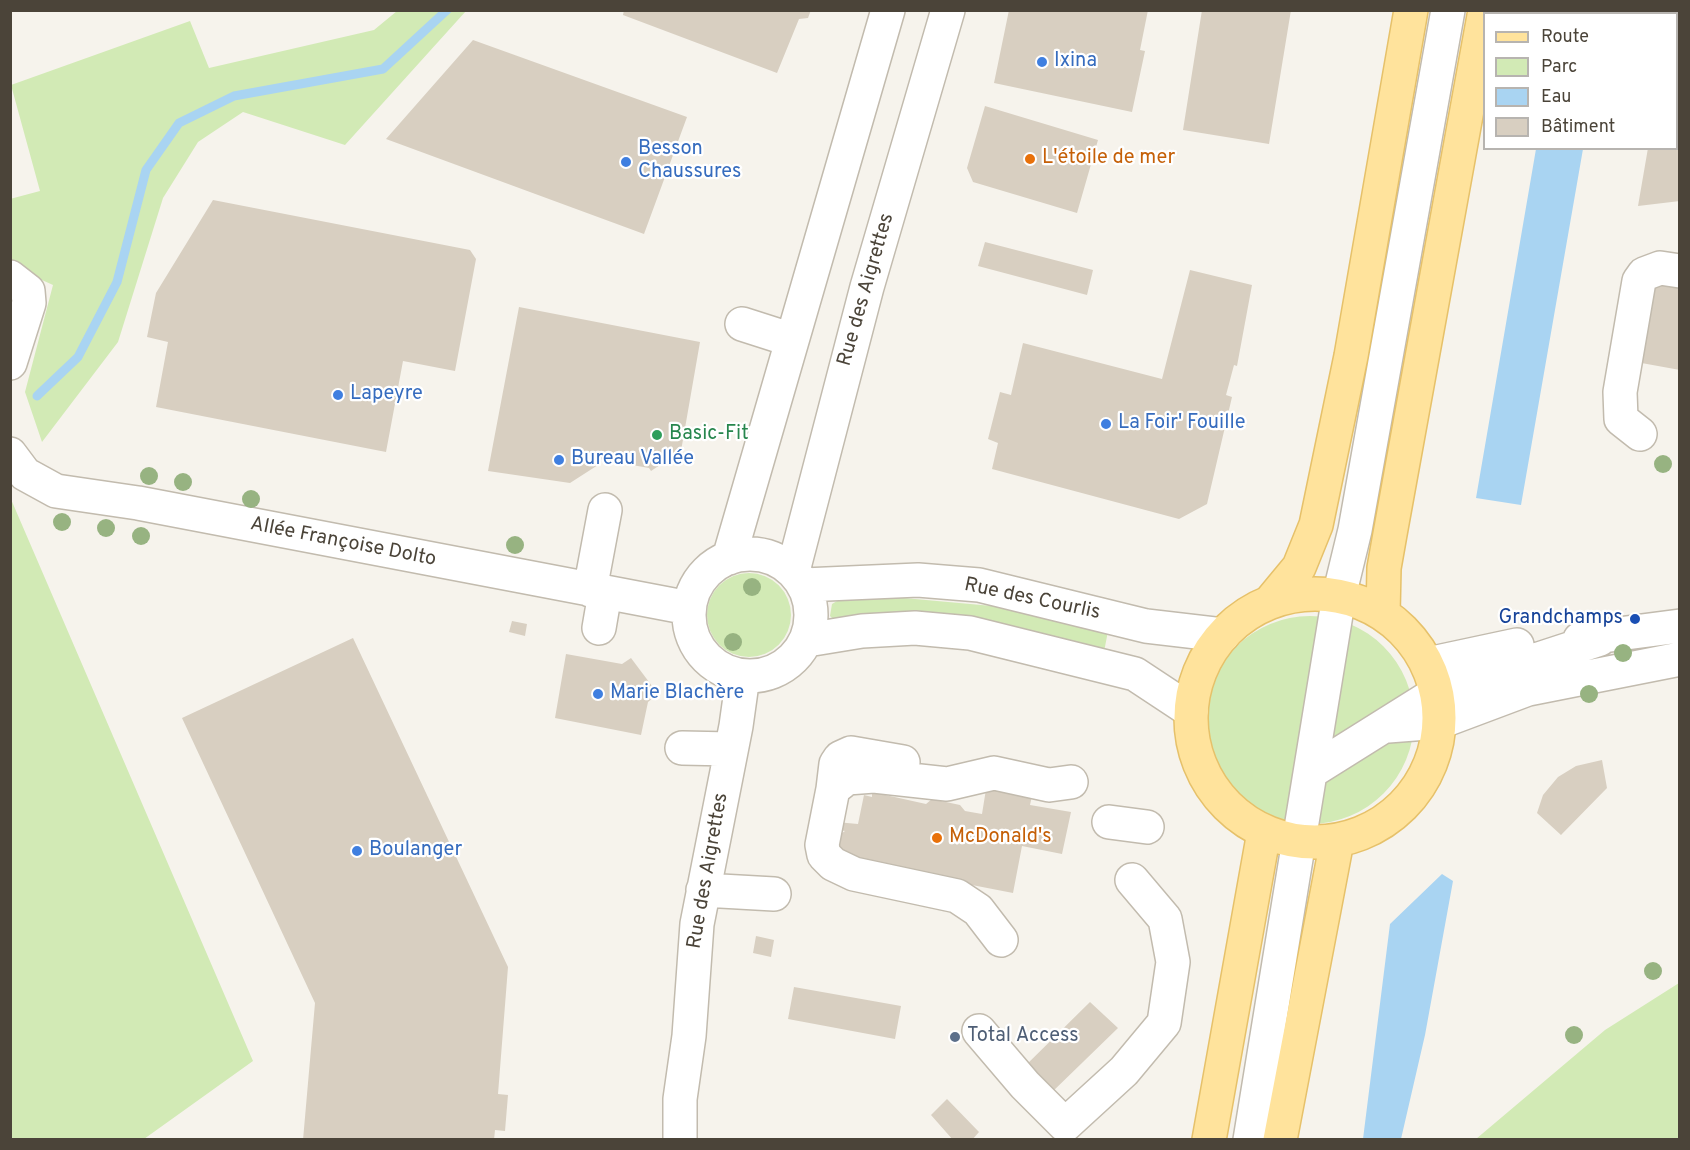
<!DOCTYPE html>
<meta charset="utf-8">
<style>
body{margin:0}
#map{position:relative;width:1690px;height:1150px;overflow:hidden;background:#f6f3ec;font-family:Overpass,sans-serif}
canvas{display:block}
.frame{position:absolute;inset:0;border:12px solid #4b4439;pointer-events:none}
.legend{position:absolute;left:1483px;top:12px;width:195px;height:138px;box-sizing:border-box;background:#fff;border:2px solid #b7b4b0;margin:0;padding:8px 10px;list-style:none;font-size:18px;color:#4b4439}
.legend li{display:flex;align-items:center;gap:12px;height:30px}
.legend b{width:30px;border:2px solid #b7b4b0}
</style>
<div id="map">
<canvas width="1690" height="1150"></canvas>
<div class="frame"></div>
<ul class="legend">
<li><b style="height:8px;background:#ffe39c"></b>Route</li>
<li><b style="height:16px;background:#d2eab5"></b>Parc</li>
<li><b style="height:16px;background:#a9d4f2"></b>Eau</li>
<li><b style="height:16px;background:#d8cfc1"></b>Bâtiment</li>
</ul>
</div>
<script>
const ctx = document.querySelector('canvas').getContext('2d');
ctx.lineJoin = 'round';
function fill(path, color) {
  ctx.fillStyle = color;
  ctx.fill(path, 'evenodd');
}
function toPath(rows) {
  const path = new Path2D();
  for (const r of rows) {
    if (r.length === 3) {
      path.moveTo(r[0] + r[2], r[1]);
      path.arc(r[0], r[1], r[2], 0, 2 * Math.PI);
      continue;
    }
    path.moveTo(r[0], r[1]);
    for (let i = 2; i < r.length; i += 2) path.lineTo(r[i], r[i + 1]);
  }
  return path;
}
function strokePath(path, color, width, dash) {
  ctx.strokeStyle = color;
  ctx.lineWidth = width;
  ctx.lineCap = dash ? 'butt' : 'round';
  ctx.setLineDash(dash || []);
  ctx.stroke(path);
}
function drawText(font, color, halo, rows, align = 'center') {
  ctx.font = font + ' Overpass,sans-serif';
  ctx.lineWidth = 4.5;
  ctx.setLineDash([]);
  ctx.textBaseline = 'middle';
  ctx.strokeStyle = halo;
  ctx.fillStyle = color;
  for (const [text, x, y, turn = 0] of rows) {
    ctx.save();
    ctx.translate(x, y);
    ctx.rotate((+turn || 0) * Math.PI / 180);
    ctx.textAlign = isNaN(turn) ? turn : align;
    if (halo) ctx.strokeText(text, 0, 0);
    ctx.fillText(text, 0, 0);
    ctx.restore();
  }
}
fill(toPath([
 [397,11,466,11,345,145,243,112,198,142,163,198,118,342,42,442,25,392,53,285,11,266,10,199,40,191,11,85,190,21,209,68,374,30],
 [10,497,253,1061,144,1139,11,1139],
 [749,615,42],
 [882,596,992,606,1108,631,1104,652,834,620,830,616,832,604,837,601],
 [1310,720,104],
 [1679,983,1679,1139,1476,1139,1605,1030]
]), '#d2eab5');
fill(toPath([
 [1536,149,1583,149,1521,505,1476,498],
 [1442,874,1453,881,1425,1035,1401,1139,1363,1139,1390,924]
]), '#a9d4f2');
strokePath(toPath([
 [37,396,78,357,117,282,146,170,179,123,234,96,383,69,447,10]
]), '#a9d4f2', 9);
fill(toPath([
 [624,10,811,10,808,18,799,19,777,73,623,15],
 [1009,10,1148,10,1140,50,1145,51,1132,112,994,83],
 [1202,10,1291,10,1269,144,1183,130],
 [473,40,687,117,644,234,386,139],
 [1677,84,1680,85,1680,201,1638,206,1648,148,1677,148],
 [985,106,1098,140,1077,213,973,182,967,168],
 [213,200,470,250,476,259,455,371,403,361,386,452,156,407,168,342,147,337,156,293],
 [985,242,1093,270,1087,295,978,266],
 [1190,270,1252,285,1237,366,1234,365,1226,395,1232,397,1207,504,1179,519,992,469,998,443,988,439,1000,392,1011,395,1023,343,1162,379],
 [1651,281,1680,286,1680,370,1636,362],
 [519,307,700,342,681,451,651,471,649,468,598,459,598,465,570,483,488,471],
 [512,621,527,624,525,636,509,632],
 [353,638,508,967,498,1094,508,1095,505,1131,495,1130,494,1140,303,1140,315,1003,182,718],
 [566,654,622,664,631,658,658,694,648,702,641,735,555,718],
 [1602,760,1607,788,1561,835,1537,813,1543,795,1558,777,1576,766],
 [987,783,1033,791,1030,805,1071,812,1062,854,1022,846,1013,893,859,863,837,854,836,837,845,831,833,829,836,822,858,824,864,795,872,797,872,792,926,804,932,799,960,805,965,811,982,814],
 [756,936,774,940,771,957,753,953],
 [794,987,901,1006,895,1039,788,1019],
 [1090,1002,1118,1028,1048,1096,1022,1069],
 [947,1099,979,1132,972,1140,953,1140,931,1115]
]), '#d8cfc1');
const minor = toPath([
 [1676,68,1680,69],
 [10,277,28,291,29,303,10,363],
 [742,324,792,340],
 [1640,434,1621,419,1620,392,1639,281,1644,274,1660,268,1680,271],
 [10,454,25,474,56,491,138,503,689,608],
 [750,615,61],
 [729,558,888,10],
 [793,571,867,287,948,10],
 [804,585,918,580,979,585,1146,626,1223,635],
 [590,590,605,510],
 [599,628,605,593],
 [1580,639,1680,626],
 [807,640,862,631,915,628,970,633,1135,674,1191,711],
 [1428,664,1517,645],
 [1388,726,1440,722,1528,689,1680,659],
 [682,748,731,749],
 [1312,771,1438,692,1600,639],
 [833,789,836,764,840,758,851,753,903,762],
 [1109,822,1147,827],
 [703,890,774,894],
 [1001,940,978,910,957,896,854,874,833,864,824,855,822,845,833,789,847,778,874,776,947,784,994,773,1049,785,1071,782],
 [979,1031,1025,1085,1065,1125,1124,1071,1164,1023,1173,962,1165,919,1132,880],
 [680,1140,680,1099,689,1036,697,924,736,726,743,676],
 [1250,1140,1339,596,1355,530,1448,10]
]);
const major = toPath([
 [1315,718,124],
 [1270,602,1299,567,1316,525,1351,356,1411,10],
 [1383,614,1384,568,1390,534,1484,16],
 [1209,1140,1264,832],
 [1280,1140,1337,841]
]);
strokePath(minor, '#c2bbae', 36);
strokePath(major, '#e6c16a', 36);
strokePath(minor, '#fff', 33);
strokePath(major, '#ffe39c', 33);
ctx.fillStyle = '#97b381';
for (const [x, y] of [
 [1663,464],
 [149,476],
 [183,482],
 [251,499],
 [62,522],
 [106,528],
 [141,536],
 [515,545],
 [752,587],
 [733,642],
 [1623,653],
 [1589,694],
 [1653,971],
 [1574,1035]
]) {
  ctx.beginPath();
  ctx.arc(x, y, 9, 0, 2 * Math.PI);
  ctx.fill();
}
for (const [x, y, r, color] of [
 [1042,62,6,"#3f7fe0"],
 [1030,159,6,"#e8710a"],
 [626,162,6,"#3f7fe0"],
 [338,395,6,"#3f7fe0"],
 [1106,424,6,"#3f7fe0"],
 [657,435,6,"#2e9e5b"],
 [559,460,6,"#3f7fe0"],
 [1635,619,6,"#1a4fb4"],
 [598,694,6,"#3f7fe0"],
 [937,838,6,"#e8710a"],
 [357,851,6,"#3f7fe0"],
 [955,1037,6,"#5c6f8a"]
]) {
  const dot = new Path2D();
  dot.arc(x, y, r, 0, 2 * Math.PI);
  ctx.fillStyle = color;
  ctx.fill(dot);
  strokePath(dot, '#fff', 2);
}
drawText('20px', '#366cbe', '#fff', [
 ["Ixina",1054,62],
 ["Besson",638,150],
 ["Chaussures",638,173],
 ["Lapeyre",350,395],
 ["La Foir' Fouille",1118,424],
 ["Bureau Vallée",571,460],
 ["Marie Blachère",610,694],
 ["Boulanger",369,851]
], 'left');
drawText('20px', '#c56008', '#fff', [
 ["L'étoile de mer",1042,159],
 ["McDonald's",949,838]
], 'left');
drawText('20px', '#4b4439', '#fff', [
 ["Rue des Aigrettes",867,290,-74],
 ["Allée Françoise Dolto",343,543,11],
 ["Rue des Courlis",1032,600,12],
 ["Rue des Aigrettes",709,871,-80]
]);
drawText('20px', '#27864d', '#fff', [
 ["Basic-Fit",669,435]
], 'left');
drawText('20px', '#164399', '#fff', [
 ["Grandchamps",1623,619]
], 'right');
drawText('20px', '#4e5e75', '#fff', [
 ["Total Access",967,1037]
], 'left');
</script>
